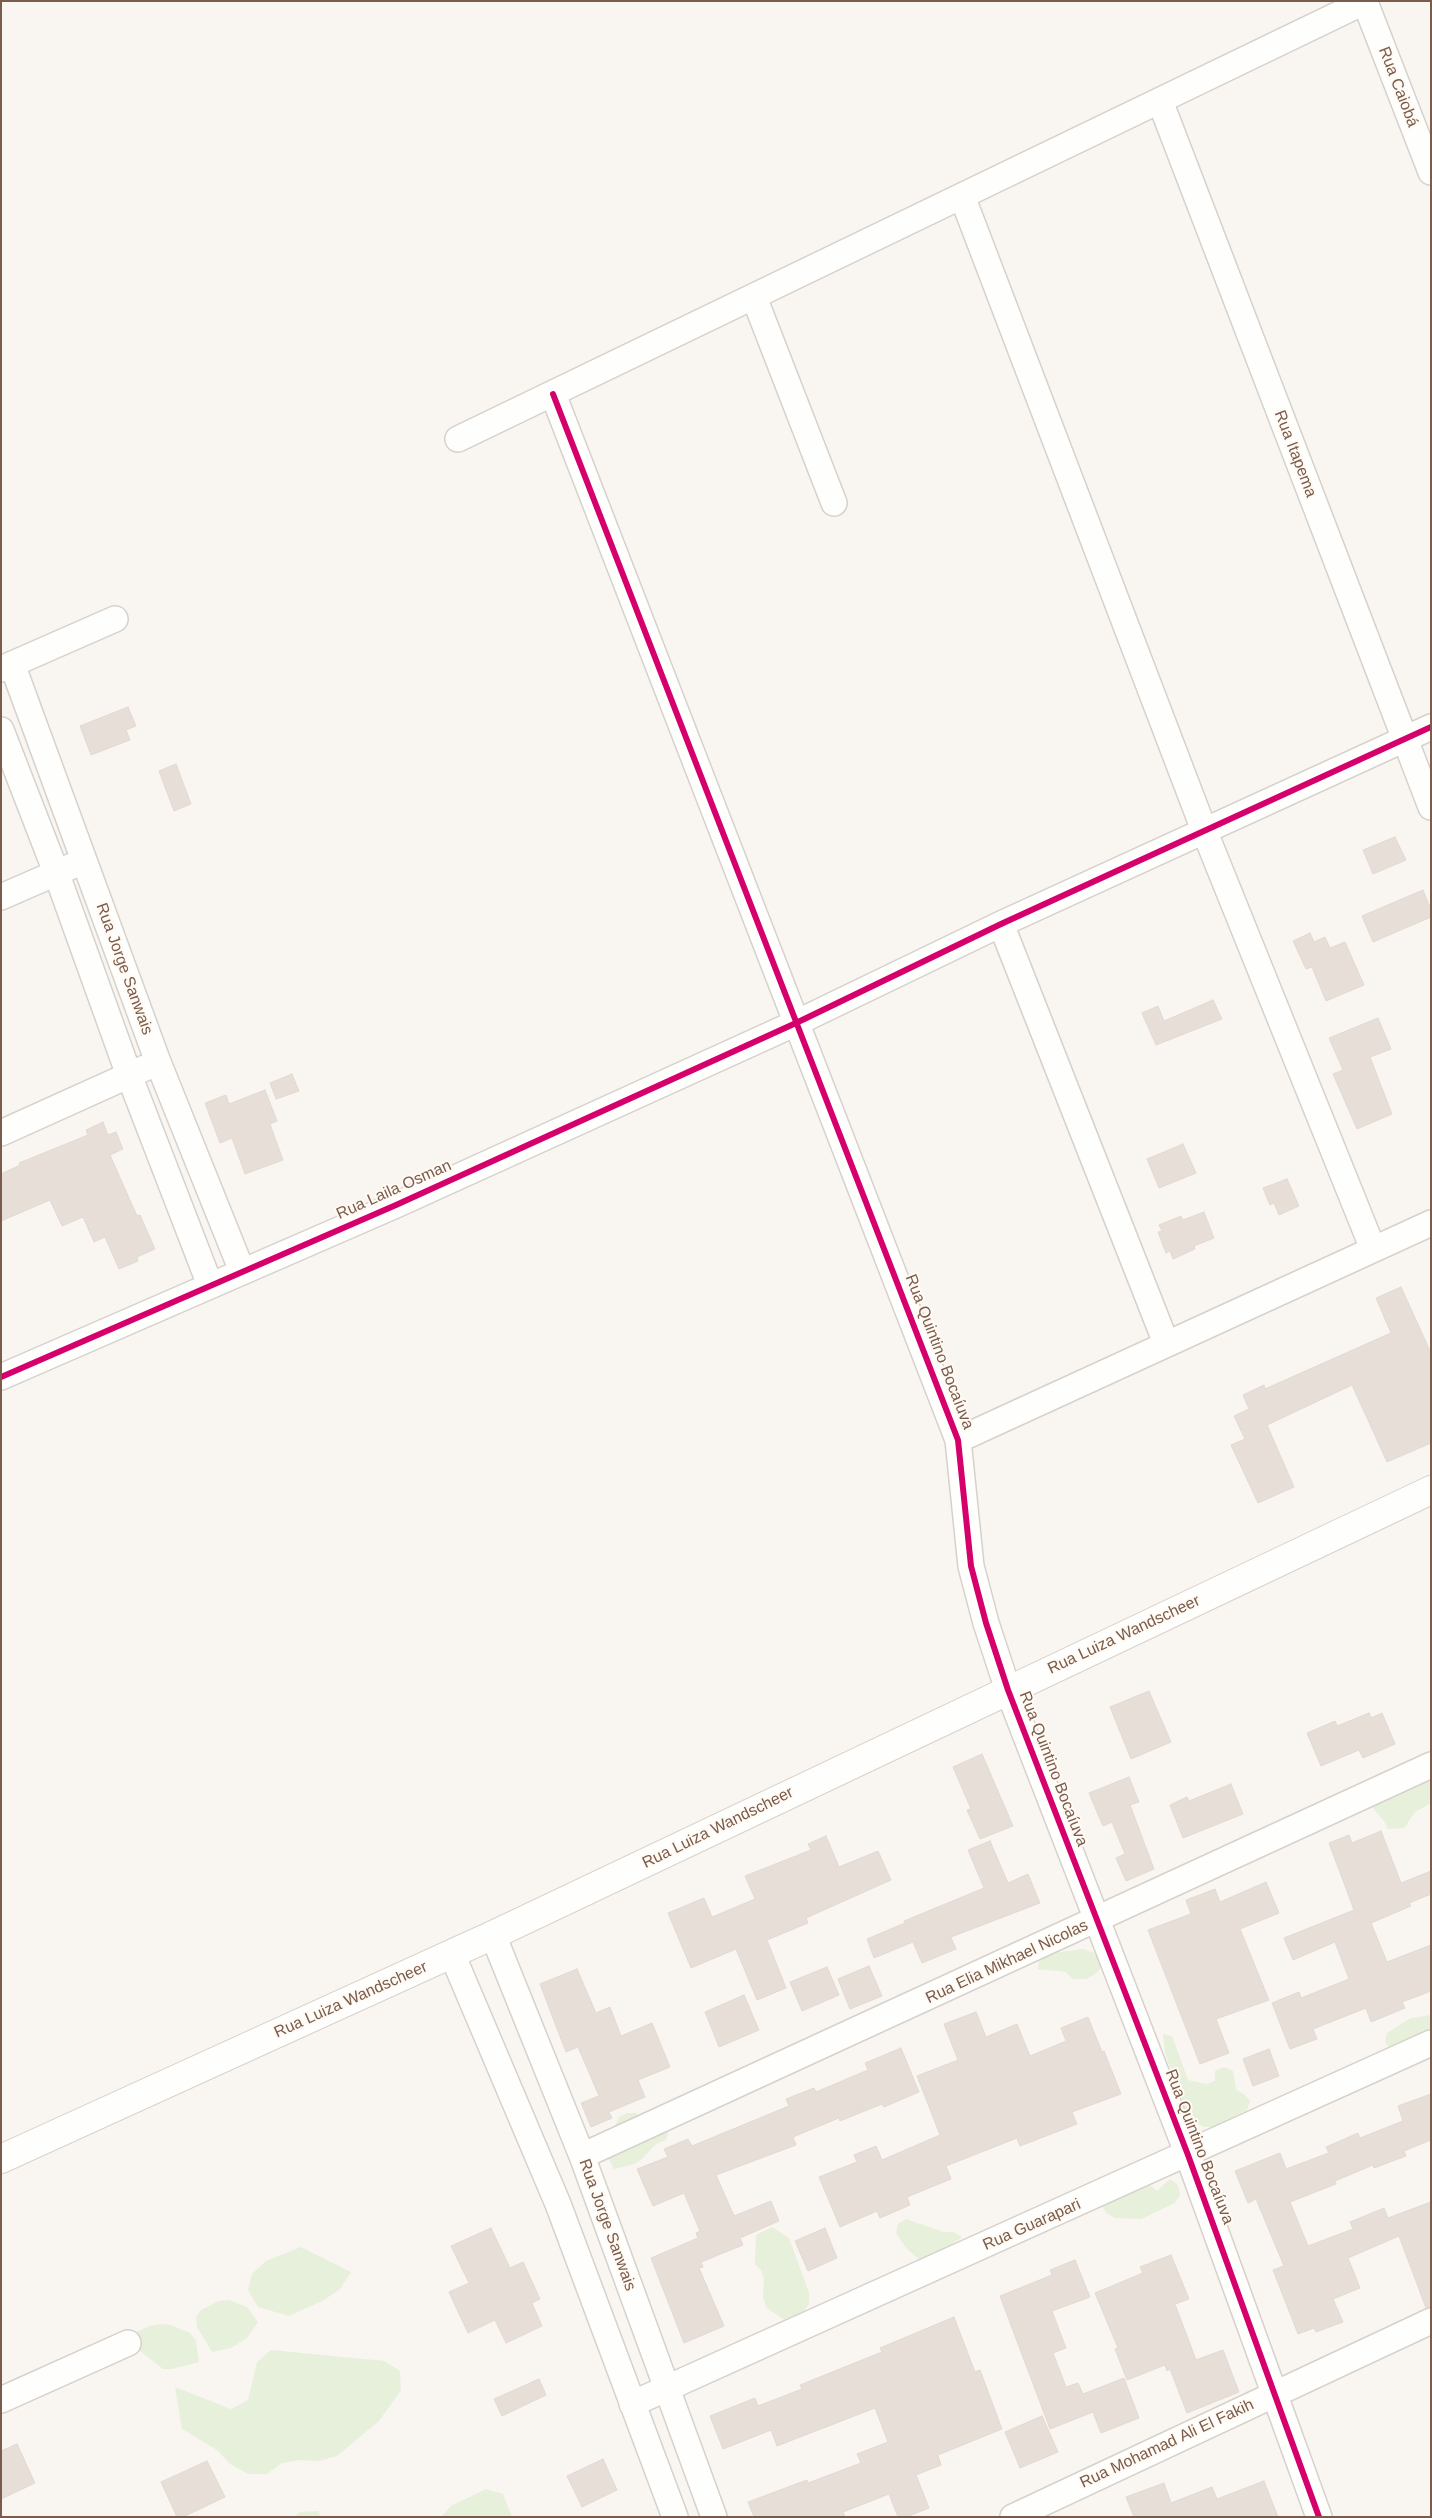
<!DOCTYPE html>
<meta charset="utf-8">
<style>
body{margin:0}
#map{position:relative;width:1432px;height:2518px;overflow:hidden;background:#f9f5f0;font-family:Arial,sans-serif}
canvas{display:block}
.frame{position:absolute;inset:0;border:2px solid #7a5c4d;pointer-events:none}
</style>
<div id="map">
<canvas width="1432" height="2518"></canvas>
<div class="frame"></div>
</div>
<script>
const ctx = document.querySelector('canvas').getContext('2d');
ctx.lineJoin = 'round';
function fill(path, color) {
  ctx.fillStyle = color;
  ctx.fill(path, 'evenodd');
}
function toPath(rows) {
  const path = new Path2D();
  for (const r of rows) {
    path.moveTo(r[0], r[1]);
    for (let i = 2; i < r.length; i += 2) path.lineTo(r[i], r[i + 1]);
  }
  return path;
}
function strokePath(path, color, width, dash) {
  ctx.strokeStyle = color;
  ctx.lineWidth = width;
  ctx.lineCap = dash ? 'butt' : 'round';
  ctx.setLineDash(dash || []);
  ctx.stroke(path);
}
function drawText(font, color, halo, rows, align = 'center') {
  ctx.font = font + ' Arial,sans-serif';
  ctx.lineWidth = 4;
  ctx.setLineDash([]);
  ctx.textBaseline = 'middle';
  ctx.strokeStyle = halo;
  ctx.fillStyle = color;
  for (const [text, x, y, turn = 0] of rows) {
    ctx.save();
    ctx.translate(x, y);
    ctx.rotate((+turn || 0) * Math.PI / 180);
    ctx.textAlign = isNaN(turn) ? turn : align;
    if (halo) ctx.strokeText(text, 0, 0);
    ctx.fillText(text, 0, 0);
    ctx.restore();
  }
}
fill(toPath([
 [1425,1777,1431,1782,1431,1803,1415,1812,1404,1828,1388,1829,1384,1821,1372,1807,1376,1797],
 [1083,1949,1093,1952,1100,1958,1101,1968,1094,1975,1086,1979,1072,1979,1066,1972,1038,1969,1039,1960,1046,1954],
 [1431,2015,1431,2035,1391,2050,1385,2042,1387,2033,1411,2018],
 [1163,2034,1172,2036,1188,2080,1206,2084,1215,2081,1215,2071,1224,2067,1233,2071,1236,2090,1244,2094,1250,2101,1247,2110,1214,2127,1204,2127,1188,2118,1165,2053],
 [627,2113,636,2113,642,2121,669,2130,666,2140,656,2144,643,2158,634,2164,614,2169,605,2151,619,2117],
 [1170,2179,1178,2185,1180,2195,1175,2203,1141,2219,1115,2218,1106,2213,1102,2205,1141,2182,1150,2185,1157,2191],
 [906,2219,943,2232,953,2232,962,2237,931,2258,922,2262,906,2248,896,2233,898,2224],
 [772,2227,789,2238,809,2293,809,2304,803,2312,787,2322,766,2307,763,2297,764,2279,761,2270,755,2264,756,2235],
 [301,2247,351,2272,340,2289,324,2300,289,2316,258,2307,248,2290,252,2274,266,2261],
 [229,2300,247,2307,258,2322,247,2338,231,2348,212,2352,197,2327,196,2317,201,2310,219,2301],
 [160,2324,171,2325,190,2333,196,2341,199,2362,172,2369,163,2369,140,2351,134,2343,134,2333,150,2326],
 [271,2350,384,2361,400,2371,401,2390,379,2421,337,2456,319,2461,300,2460,282,2463,267,2474,248,2474,230,2464,217,2450,182,2429,175,2387,231,2409,248,2400,257,2362],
 [486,2489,503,2494,512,2517,441,2517,451,2506],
 [318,2511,321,2517,294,2517,300,2512]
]), '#e7f0db');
const building = toPath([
 [128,707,136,726,126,730,130,740,91,755,80,726,128,707],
 [176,764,191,804,174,811,159,771,176,764],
 [1395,837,1406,860,1373,874,1363,850,1395,837],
 [1423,890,1431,910,1431,917,1373,942,1362,916,1423,890],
 [1310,933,1314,942,1325,937,1330,948,1345,942,1364,985,1326,1001,1312,967,1306,969,1293,941,1310,933],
 [1213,1000,1222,1019,1156,1045,1142,1013,1158,1006,1164,1021,1213,1000],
 [1378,1018,1391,1049,1370,1057,1392,1114,1357,1129,1333,1074,1343,1070,1329,1038,1378,1018],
 [292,1074,299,1091,276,1099,270,1083,292,1074],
 [265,1090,277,1121,270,1124,283,1160,245,1174,232,1138,220,1143,205,1103,226,1095,229,1104,265,1090],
 [103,1122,108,1135,116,1132,123,1149,110,1155,137,1216,140,1215,155,1249,137,1257,138,1261,119,1269,105,1237,94,1242,83,1217,62,1226,50,1200,1,1221,1,1174,20,1165,19,1163,88,1135,86,1130,103,1122],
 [1183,1144,1196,1173,1159,1188,1147,1159,1183,1144],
 [1287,1179,1299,1206,1279,1215,1274,1203,1270,1205,1263,1188,1287,1179],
 [1204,1212,1214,1238,1194,1246,1195,1249,1173,1259,1170,1251,1166,1253,1158,1232,1162,1231,1159,1225,1181,1216,1183,1220,1204,1212],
 [1401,1287,1431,1353,1431,1443,1387,1462,1352,1385,1267,1425,1294,1487,1258,1503,1231,1445,1245,1439,1234,1416,1249,1409,1243,1395,1264,1385,1265,1389,1391,1333,1376,1298,1401,1287],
 [1149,1691,1171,1742,1131,1759,1110,1707,1149,1691],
 [1369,1713,1371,1718,1382,1713,1395,1744,1363,1758,1359,1750,1321,1766,1307,1733,1335,1721,1337,1726,1369,1713],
 [982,1754,1013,1826,980,1839,967,1810,971,1809,953,1767,982,1754],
 [1129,1777,1139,1802,1130,1805,1154,1869,1126,1881,1116,1858,1125,1854,1112,1822,1103,1826,1089,1793,1129,1777],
 [1231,1784,1243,1814,1183,1838,1170,1805,1187,1797,1189,1801,1231,1784],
 [1381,1831,1401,1883,1431,1871,1431,1894,1409,1903,1411,1906,1371,1923,1387,1962,1431,1945,1431,1991,1402,2002,1405,2008,1371,2022,1366,2008,1313,2029,1317,2039,1290,2049,1272,2003,1299,1992,1301,1998,1349,1979,1335,1942,1293,1960,1284,1938,1354,1910,1329,1843,1349,1835,1352,1843,1381,1831],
 [826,1836,839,1867,878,1851,891,1880,806,1918,808,1923,767,1940,786,1988,757,2000,736,1949,691,1968,668,1913,704,1898,712,1917,755,1899,745,1876,811,1850,808,1844,826,1836],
 [990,1841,1008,1883,1028,1874,1040,1903,951,1937,956,1949,922,1963,913,1942,874,1958,867,1939,905,1923,904,1921,984,1888,968,1850,990,1841],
 [1266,1882,1279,1913,1240,1929,1269,2000,1216,2019,1229,2053,1200,2064,1148,1930,1191,1914,1186,1900,1215,1889,1220,1902,1266,1882],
 [869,1966,882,1996,850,2009,838,1979,869,1966],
 [827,1967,839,1995,802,2011,790,1982,827,1967],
 [577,1969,596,2013,610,2007,621,2036,652,2023,670,2067,638,2080,645,2097,609,2112,612,2118,591,2127,581,2103,599,2096,578,2047,566,2052,540,1984,577,1969],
 [744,1995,759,2030,719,2047,705,2012,744,1995],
 [976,2012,986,2037,1017,2024,1030,2056,1066,2041,1061,2028,1088,2017,1102,2052,1104,2051,1121,2094,1072,2112,1077,2124,1020,2146,1017,2138,946,2166,951,2179,907,2197,910,2205,880,2218,877,2211,840,2227,819,2177,857,2162,854,2155,876,2146,882,2160,940,2135,917,2076,958,2060,944,2024,976,2012],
 [901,2048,919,2092,884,2107,882,2104,840,2121,839,2118,793,2137,796,2145,716,2175,734,2216,771,2201,779,2221,740,2238,743,2245,701,2262,703,2267,699,2268,724,2326,684,2343,651,2258,698,2238,696,2233,700,2231,684,2193,653,2206,637,2169,668,2157,664,2149,688,2139,692,2146,789,2106,786,2099,814,2088,816,2092,868,2070,865,2063,901,2048],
 [1269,2049,1279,2076,1253,2086,1243,2059,1269,2049],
 [1431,2094,1431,2140,1404,2151,1406,2156,1374,2168,1373,2165,1335,2181,1336,2184,1290,2202,1308,2246,1353,2229,1350,2222,1384,2208,1388,2218,1431,2202,1431,2307,1426,2308,1399,2236,1348,2258,1360,2288,1333,2299,1343,2322,1316,2332,1314,2328,1298,2334,1273,2270,1284,2266,1256,2199,1248,2203,1235,2171,1280,2153,1286,2169,1329,2153,1326,2147,1358,2133,1360,2138,1403,2121,1398,2106,1431,2094],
 [491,2228,510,2268,523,2262,540,2299,532,2303,542,2326,506,2343,495,2320,468,2333,449,2292,469,2283,451,2246,491,2228],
 [825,2228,837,2258,808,2271,795,2241,825,2228],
 [1171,2255,1189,2299,1175,2304,1196,2360,1223,2350,1239,2392,1187,2413,1170,2369,1167,2371,1165,2365,1127,2380,1115,2349,1118,2348,1095,2293,1143,2273,1140,2267,1171,2255],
 [1075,2260,1090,2297,1052,2311,1066,2348,1053,2353,1066,2387,1078,2383,1083,2394,1124,2378,1139,2418,1101,2433,1093,2412,1050,2429,1000,2296,1052,2275,1050,2270,1075,2260],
 [954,2317,975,2372,980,2370,1002,2429,938,2455,941,2465,916,2475,929,2508,906,2517,898,2517,889,2494,843,2512,845,2517,754,2517,748,2502,807,2480,808,2483,861,2463,857,2454,888,2442,875,2408,777,2446,771,2430,723,2449,710,2416,755,2398,758,2406,802,2389,800,2385,882,2352,880,2348,954,2317],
 [539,2379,546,2395,502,2416,494,2399,539,2379],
 [1042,2416,1058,2452,1020,2468,1005,2432,1042,2416],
 [17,2444,35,2483,1,2499,1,2451,17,2444],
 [603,2459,617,2490,582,2507,567,2476,603,2459],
 [207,2461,225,2497,183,2517,177,2517,161,2482,207,2461],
 [1264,2481,1278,2517,1134,2517,1126,2497,1164,2483,1171,2503,1212,2487,1217,2499,1264,2481]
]);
fill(building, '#e6ded7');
strokePath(building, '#e2d8d2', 1);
const street = toPath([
 [1365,2,1431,172],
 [1160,101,1431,807],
 [962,196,1204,830,1373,1249],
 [754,297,834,503],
 [553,394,958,1440,971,1566,986,1623,1008,1690,1188,2155,1319,2517],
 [458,439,1366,1],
 [12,664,158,1062,242,1271],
 [1,669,115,619],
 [1,730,56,872,129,1075,210,1285],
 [1,897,72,866],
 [1001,924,1166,1343],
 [1,1133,145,1068],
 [1,1377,396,1205,796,1023,1001,924,1431,727],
 [958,1440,1431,1223],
 [493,1935,582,2156,714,2517],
 [452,1954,558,2204,675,2517],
 [582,2156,1431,1765],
 [1,2400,128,2343],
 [632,2404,1431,2043],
 [1013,2517,1431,2321]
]);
const secondary = toPath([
 [1,2159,493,1935,1431,1490]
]);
strokePath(street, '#d7d1cb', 28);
strokePath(secondary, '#d9d2cb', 30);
strokePath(street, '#fefefd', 25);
strokePath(secondary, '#fefefd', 28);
strokePath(toPath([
 [553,394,958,1440,971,1566,986,1623,1008,1690,1188,2155,1319,2517],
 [1,1377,396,1205,796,1023,1001,924,1431,727]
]), '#d6006c', 6);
drawText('16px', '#7a5c4d', '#fffaf3', [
 ["Rua Caiobá",1398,87,69],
 ["Rua Itapema",1295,454,69],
 ["Rua Jorge Sanwais",124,969,70],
 ["Rua Laila Osman",394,1190,-24],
 ["Rua Quintino Bocaíuva",939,1352,69],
 ["Rua Luiza Wandscheer",1124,1635,-25],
 ["Rua Quintino Bocaíuva",1053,1769,69],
 ["Rua Luiza Wandscheer",718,1828,-26],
 ["Rua Elia Mikhael Nicolas",1007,1962,-25],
 ["Rua Luiza Wandscheer",351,2000,-24],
 ["Rua Quintino Bocaíuva",1199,2147,69],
 ["Rua Jorge Sanwais",607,2225,70],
 ["Rua Guarapari",1032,2225,-24],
 ["Rua Mohamad Ali El Fakih",1167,2444,-25]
]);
</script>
